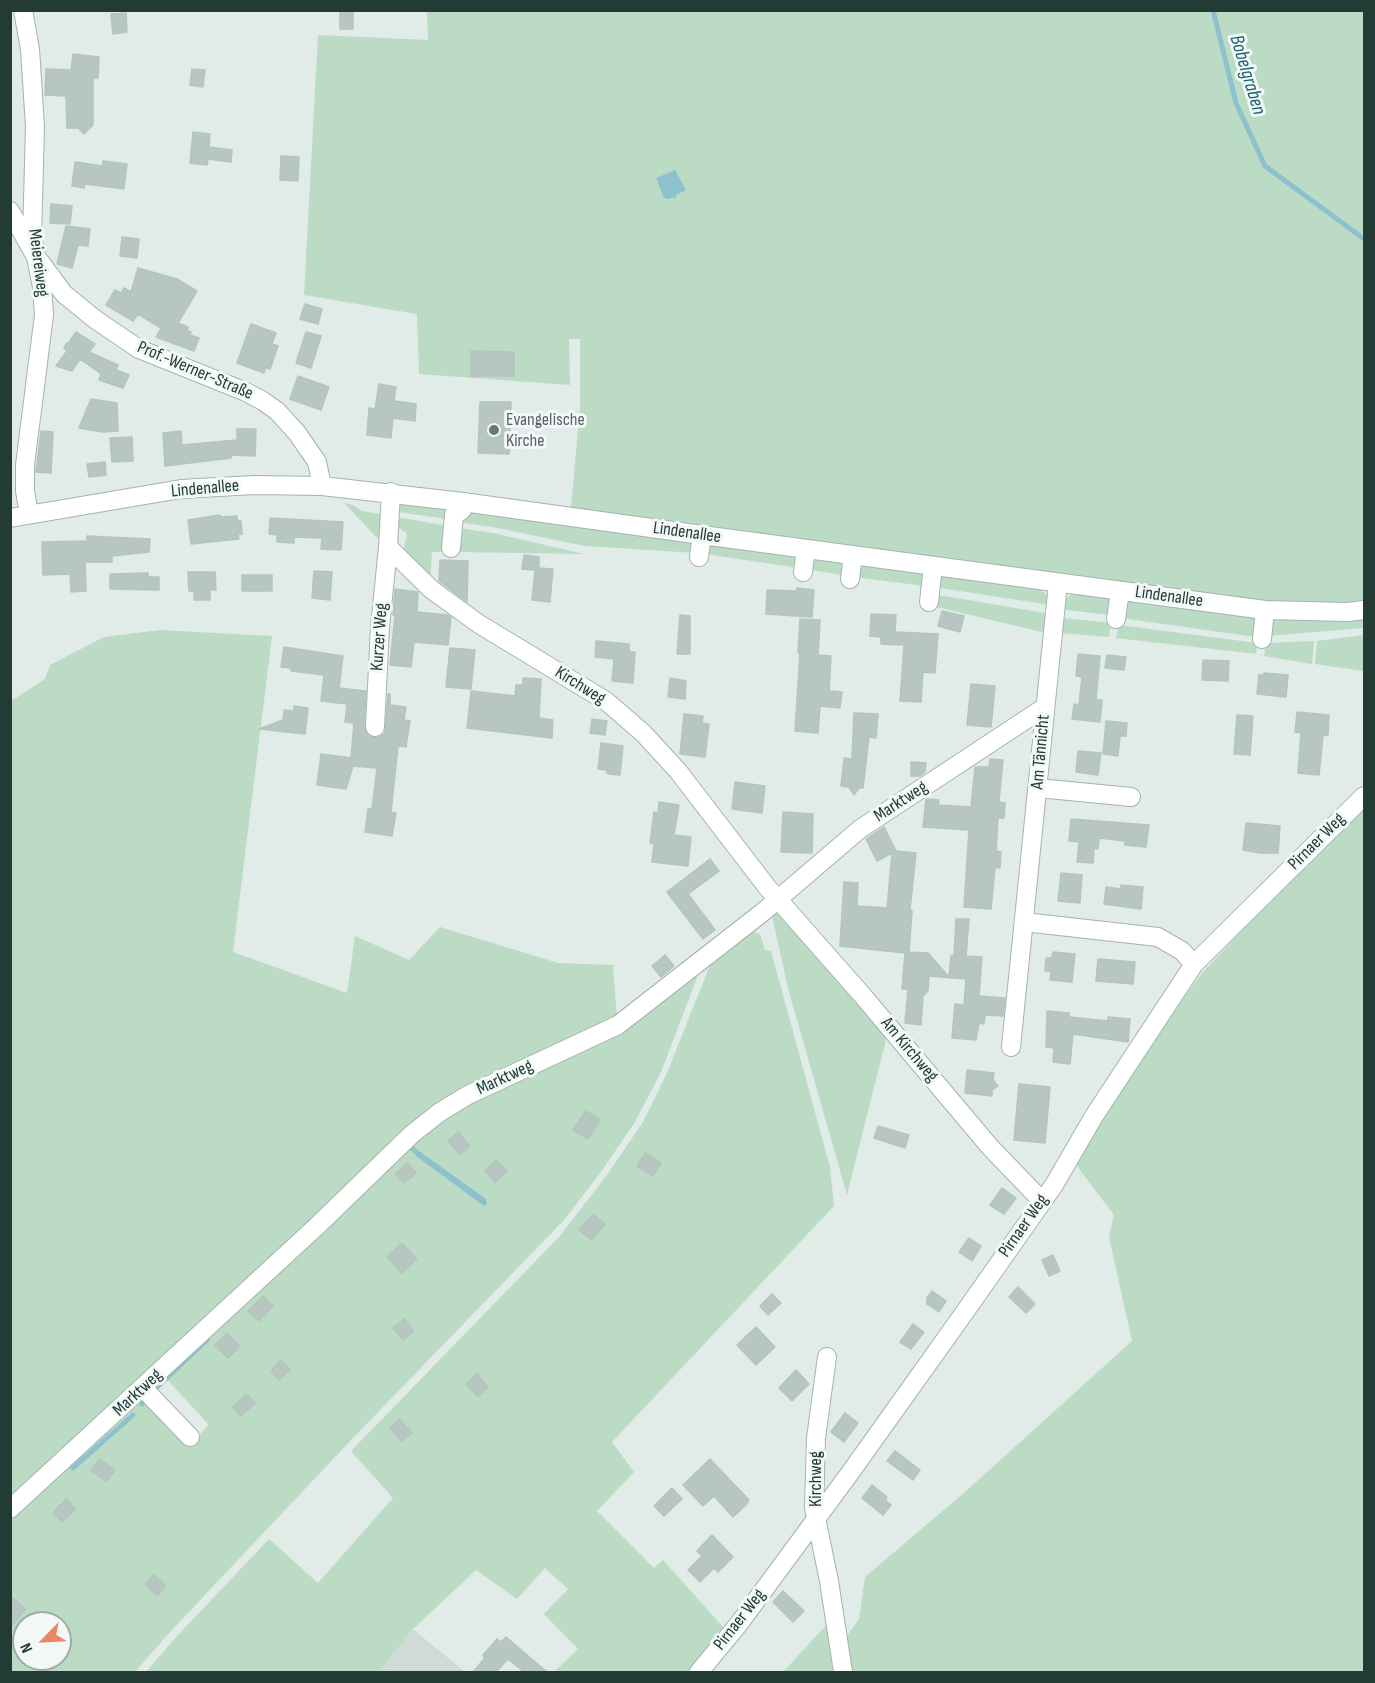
<!DOCTYPE html>
<html>
<head>
<meta charset="utf-8">
<style>
	body { margin:0 }
	#map { position:relative; width:1375px; height:1683px; overflow:hidden; background:#e1ebe7; font-family:"Sofia Sans Condensed",sans-serif }
	canvas { display:block }
	.frame { position:absolute; inset:0; border:12px solid #233b35; pointer-events:none }
	.north { position:absolute; left:12px; top:1611px; width:60px; height:60px; box-sizing:border-box; background:#f2f8f5; border:2px solid #9faca8; border-radius:50%; rotate:246deg; font-size:16px; font-weight:700; line-height:24px; text-align:center; color:#233b35 }
	.north::after { content:''; display:block; margin:auto; width:21px; height:27px; background:#eb8660; clip-path:polygon(50% 0,100% 100%,50% 72%,0 100%) }
</style>
</head>
<body>
<div id="map">
<canvas width="1375" height="1683"></canvas>
<div class="frame"></div>
<div class="north">N</div>
</div>
<script>
const ctx = document.querySelector('canvas').getContext('2d');
ctx.lineJoin = 'round';
function paint(path, color) {
  ctx.fillStyle = color;
  ctx.fill(path, 'evenodd');
}
function toPath(rows) {
  const path = new Path2D();
  for (const r of rows) {
    path.moveTo(r[0], r[1]);
    for (let i = 2; i < r.length; i += 2) path.lineTo(r[i], r[i + 1]);
  }
  return path;
}
function strokePath(path, color, width, dash) {
  ctx.strokeStyle = color;
  ctx.lineWidth = width;
  ctx.lineCap = dash ? 'butt' : 'round';
  ctx.setLineDash(dash || []);
  ctx.stroke(path);
}
function write(font, color, halo, rows, align = 'center') {
  ctx.font = font + ' "Sofia Sans Condensed",sans-serif';
  ctx.lineWidth = 6;
  ctx.setLineDash([]);
  ctx.textBaseline = 'middle';
  ctx.strokeStyle = halo;
  ctx.fillStyle = color;
  for (const [text, x, y, turn = 0] of rows) {
    ctx.save();
    ctx.translate(x, y);
    ctx.rotate((+turn || 0) * Math.PI / 180);
    ctx.textAlign = isNaN(turn) ? turn : align;
    if (halo) ctx.strokeText(text, 0, 0);
    ctx.fillText(text, 0, 0);
    ctx.restore();
  }
}
paint(toPath([
	[413,1629,465,1672,379,1672]
]), '#d0dbd6');
paint(toPath([
	[427,10,1364,11,1364,602,1319,604,1261,602,1223,597,571,508,580,407,580,339,569,339,570,385,419,374,417,314,304,295,318,35,428,40],
	[403,501,455,508,447,519,398,512,399,505],
	[344,503,353,505,362,511,385,515,383,544],
	[467,510,695,541,696,553,585,546,492,527,457,522],
	[396,517,449,526,448,552,432,552,430,584,402,556,407,534,395,525],
	[457,528,493,533,584,554,456,552],
	[709,544,796,556,799,559,799,568,705,554],
	[809,557,841,561,842,575,806,569],
	[859,563,924,572,925,586,854,577],
	[939,575,1039,589,1046,594,1050,605,934,587],
	[933,594,1050,614,1046,633,933,606],
	[1071,594,1114,599,1111,615,1066,610,1063,607,1064,601],
	[1126,601,1259,618,1255,637,1121,618],
	[1064,618,1111,623,1109,637,1060,633,1062,620],
	[1271,618,1304,621,1364,618,1364,628,1267,636],
	[1119,625,1257,643,1256,654,1116,638],
	[160,630,272,636,233,952,347,993,355,936,409,960,440,927,558,963,613,965,617,1019,469,1090,11,1505,11,701,45,679,50,665,104,637],
	[1364,635,1364,671,1315,664,1317,641],
	[1314,641,1312,664,1264,656,1266,643],
	[1364,799,1364,1672,847,1672,842,1643,859,1619,865,1577,965,1492,1132,1341,1109,1237,1114,1215,1073,1161,1125,1076,1203,972],
	[782,909,888,1032,847,1195,789,992,772,916],
	[750,931,760,934,765,950,771,951,830,1167,834,1206,612,1442,634,1472,597,1511,654,1568,663,1560,724,1628,714,1639,711,1653,694,1672,558,1672,556,1670,578,1649,544,1614,568,1589,545,1568,517,1599,476,1570,413,1629,379,1672,146,1672,177,1636,269,1539,318,1583,393,1498,351,1451,559,1237,607,1175,643,1122,667,1073,714,955],
	[703,962,661,1072,635,1122,601,1172,564,1220,353,1438,170,1632,135,1672,11,1672,11,1516,141,1396,190,1444,209,1425,165,1377,441,1116,529,1072],
	[24,1623,60,1623,60,1659,24,1659],
	[831,1620,840,1672,783,1672]
]), '#bbdbc5');
paint(toPath([
	[675,170,686,190,676,195,675,200,674,197,668,199,664,198,656,178],
	[419,1151,486,1199,487,1204,484,1206,416,1156]
]), '#8cc1cd');
strokePath(toPath([
	[1213,10,1236,103,1265,166,1364,239],
	[407,1149,410,1147,418,1153],
	[153,1391,207,1340],
	[142,1404,143,1400],
	[73,1468,133,1415]
]), '#8cc1cd', 5);
const building = toPath([
	[340,10,353,10,353,29,340,29,340,10],
	[126,13,127,32,113,34,111,14,126,13],
	[73,54,99,57,98,78,93,78,93,125,84,134,78,128,67,128,66,96,45,95,46,69,71,70,73,54],
	[192,69,205,70,203,87,190,85,192,69],
	[193,132,210,134,209,147,232,150,231,162,208,159,207,165,190,163,193,132],
	[281,156,299,157,298,181,280,180,281,156],
	[103,161,127,164,124,189,85,184,84,188,72,186,75,162,103,166,103,161],
	[51,204,72,206,70,224,50,223,51,204],
	[66,226,90,229,88,246,78,245,72,268,57,264,66,226],
	[122,237,139,239,137,258,120,256,122,237],
	[138,268,177,279,197,291,178,323,188,327,187,330,191,332,190,335,199,338,194,351,156,337,161,328,138,314,133,321,106,305,115,290,121,293,124,288,131,292,138,268],
	[305,304,322,309,318,324,300,319,305,304],
	[251,324,276,333,272,344,278,346,270,369,266,367,264,373,237,363,251,324],
	[76,332,95,344,89,352,118,365,116,370,129,375,123,388,99,380,101,374,80,359,72,371,56,366,67,351,64,348,67,343,68,344,76,332],
	[306,332,321,336,311,368,296,363,306,332],
	[471,351,514,352,514,376,471,376,471,351],
	[298,376,329,387,321,410,290,399,298,376],
	[379,384,396,387,394,401,416,404,415,421,393,418,391,438,367,435,369,408,375,409,379,384],
	[91,399,117,403,118,431,103,432,79,428,91,399],
	[480,402,511,402,509,454,478,453,480,402],
	[237,429,256,429,255,456,231,455,231,458,165,466,163,433,181,431,182,445,237,440,237,429],
	[41,431,53,432,51,473,36,472,41,431],
	[132,437,133,461,112,462,110,438,132,437],
	[105,462,106,475,89,477,87,464,105,462],
	[220,515,220,517,237,516,237,521,241,521,242,534,238,534,239,539,191,544,188,520,220,515],
	[270,518,343,522,341,550,321,549,322,538,294,537,294,543,277,542,277,535,269,534,270,518],
	[87,536,150,539,149,552,112,556,112,562,85,562,86,591,71,592,70,574,43,575,42,542,87,541,87,536],
	[524,555,539,557,539,568,553,569,550,602,532,600,535,570,522,569,524,555],
	[440,560,468,561,467,602,439,581,440,560],
	[314,571,332,572,330,600,312,598,314,571],
	[188,572,215,572,216,590,210,590,210,600,194,600,194,591,189,591,188,572],
	[148,573,148,577,159,577,159,590,110,589,110,574,148,573],
	[242,575,272,575,272,591,242,591,242,575],
	[797,588,814,590,812,617,766,614,767,590,797,591,797,588],
	[395,589,418,592,417,612,447,615,451,617,448,645,414,642,411,667,390,665,395,615,393,615,395,589],
	[942,611,964,616,960,632,938,626,942,611],
	[871,614,896,615,895,632,938,634,935,673,923,672,921,702,900,701,904,645,881,644,881,637,870,636,871,614],
	[680,615,690,616,690,654,677,654,680,615],
	[800,619,820,620,818,655,831,656,829,691,842,692,840,708,820,706,818,733,795,731,799,669,800,653,798,653,800,619],
	[596,641,629,644,629,652,635,652,633,683,612,681,614,659,595,657,596,641],
	[284,647,343,656,339,688,366,691,364,727,369,737,380,737,385,733,388,694,390,694,390,705,406,707,404,720,410,721,406,747,398,746,391,812,396,813,392,836,365,832,368,809,372,809,377,768,353,766,346,789,317,785,321,754,351,758,354,723,345,722,347,704,321,701,324,675,291,671,291,668,281,667,284,647],
	[450,648,475,650,471,689,446,687,450,648],
	[1078,654,1100,656,1096,700,1102,700,1100,722,1072,719,1074,704,1079,705,1082,677,1076,676,1078,654],
	[1107,655,1126,657,1124,670,1105,668,1107,655],
	[1203,660,1229,661,1228,681,1202,680,1203,660],
	[1264,673,1288,675,1286,697,1257,694,1259,675,1264,675,1264,673],
	[523,678,541,679,539,718,553,720,552,738,467,728,471,691,515,696,516,685,523,685,523,678],
	[670,678,686,681,685,699,668,697,670,678],
	[971,684,995,686,991,727,967,725,971,684],
	[294,706,308,708,305,734,259,729,283,720,284,710,294,711,294,706],
	[1297,712,1329,715,1328,735,1323,735,1319,775,1298,773,1301,733,1295,732,1297,712],
	[854,713,878,714,876,738,869,737,863,788,859,788,854,795,849,787,841,786,844,758,852,759,854,713],
	[684,714,703,716,702,723,709,724,705,757,680,754,684,714],
	[1237,715,1253,716,1250,755,1234,754,1237,715],
	[592,719,607,721,605,735,590,733,592,719],
	[1106,721,1127,723,1126,736,1120,736,1118,756,1103,754,1106,721],
	[601,743,623,746,620,775,608,774,606,770,598,769,601,743],
	[1078,751,1101,753,1098,775,1076,772,1078,751],
	[990,759,1003,760,999,802,1005,803,1004,818,998,818,996,851,1001,852,1000,868,995,867,991,909,964,907,969,830,923,827,926,799,939,800,938,805,971,807,975,767,989,767,990,759],
	[911,762,926,763,925,772,920,776,911,776,911,762],
	[735,782,765,786,762,813,732,809,735,782],
	[659,802,679,805,674,835,691,837,688,866,652,862,654,844,650,843,654,812,658,813,659,802],
	[783,812,813,814,812,853,781,852,783,812],
	[1071,819,1149,825,1146,847,1125,845,1125,841,1099,838,1098,849,1094,848,1093,863,1077,862,1079,842,1069,841,1071,819],
	[1246,823,1280,826,1278,853,1260,853,1243,850,1246,823],
	[884,827,896,851,916,853,910,910,912,911,909,952,928,953,949,977,951,956,954,956,956,919,969,919,966,956,982,957,979,996,1005,998,1003,1016,985,1015,984,1024,979,1023,976,1040,952,1038,955,1004,964,1005,966,979,929,976,928,991,923,996,921,1025,905,1023,908,989,902,989,905,953,840,946,844,882,858,883,857,906,887,908,892,853,877,861,866,839,884,827],
	[710,859,719,871,688,894,715,930,703,939,667,892,710,859],
	[1061,873,1082,875,1080,903,1058,901,1061,873],
	[1121,885,1143,887,1141,909,1104,904,1106,887,1121,889,1121,885],
	[1053,952,1075,954,1072,982,1050,980,1051,971,1045,971,1046,958,1052,958,1053,952],
	[665,955,674,966,661,977,652,966,665,955],
	[1098,959,1135,962,1133,984,1096,981,1098,959],
	[1047,1011,1069,1013,1069,1017,1108,1021,1108,1017,1130,1019,1128,1042,1073,1034,1070,1064,1053,1062,1054,1048,1046,1047,1047,1011],
	[967,1070,994,1073,993,1080,998,1086,992,1090,992,1096,965,1093,967,1070],
	[1019,1084,1050,1087,1045,1143,1014,1140,1019,1084],
	[586,1111,600,1120,588,1139,573,1130,586,1111],
	[878,1126,909,1135,905,1148,874,1138,878,1126],
	[458,1132,470,1146,460,1155,448,1141,458,1132],
	[645,1153,661,1163,653,1176,637,1166,645,1153],
	[496,1160,507,1171,495,1182,485,1171,496,1160],
	[407,1163,416,1173,404,1183,395,1174,407,1163],
	[1002,1188,1016,1198,1004,1214,990,1205,1002,1188],
	[593,1214,605,1224,591,1240,579,1230,593,1214],
	[969,1238,981,1246,972,1261,959,1252,969,1238],
	[402,1243,417,1259,402,1273,387,1257,402,1243],
	[1053,1255,1060,1271,1049,1276,1042,1260,1053,1255],
	[1018,1287,1035,1304,1026,1313,1009,1297,1018,1287],
	[932,1291,946,1301,939,1312,927,1304,927,1298,932,1291],
	[772,1294,781,1303,768,1315,760,1306,772,1294],
	[263,1296,273,1306,259,1321,248,1311,263,1296],
	[404,1319,414,1331,403,1340,393,1328,404,1319],
	[913,1324,924,1332,911,1349,900,1342,913,1324],
	[756,1327,775,1347,756,1365,737,1345,756,1327],
	[227,1334,240,1346,228,1358,215,1345,227,1334],
	[281,1360,290,1370,279,1380,271,1371,281,1360],
	[796,1370,809,1384,792,1401,779,1388,796,1370],
	[477,1374,488,1387,478,1397,466,1384,477,1374],
	[246,1394,255,1403,241,1416,233,1407,246,1394],
	[845,1413,858,1423,844,1442,831,1432,845,1413],
	[399,1419,412,1433,402,1441,390,1428,399,1419],
	[895,1451,920,1470,913,1480,887,1461,895,1451],
	[100,1459,115,1470,106,1481,91,1471,100,1459],
	[710,1459,749,1500,747,1502,748,1503,733,1517,714,1496,703,1506,683,1485,710,1459],
	[872,1485,887,1497,885,1500,891,1505,883,1515,862,1498,872,1485],
	[672,1488,682,1499,664,1516,654,1506,672,1488],
	[66,1499,76,1509,62,1522,53,1513,66,1499],
	[712,1535,733,1557,718,1572,714,1568,700,1582,688,1570,702,1556,697,1551,712,1535],
	[154,1575,166,1586,157,1596,145,1584,154,1575],
	[783,1591,804,1611,793,1622,773,1602,783,1591],
	[10,1596,26,1609,10,1627,10,1596],
	[506,1637,547,1672,524,1672,508,1659,496,1672,473,1672,485,1658,483,1655,497,1639,501,1642,506,1637]
]);
paint(building, '#b7c6c0');
strokePath(building, '#b4c4be', 1.5);
const minor = toPath([
	[23,10,30,49,35,127,32,236,42,287,44,315,25,465,25,491,29,514],
	[10,211,35,255,64,294,96,320,139,349,246,392,263,401,277,411,297,433,317,462,322,486],
	[391,492,388,547,432,590,479,624,606,701,643,733,678,771,767,887,863,996,990,1147,1041,1200],
	[10,518,181,489,255,485,322,486,463,502,702,535,1265,610,1348,612,1364,610],
	[451,548,454,515,462,510,463,502],
	[699,557,702,535],
	[803,572,806,549],
	[850,579,853,555],
	[929,602,933,566],
	[1116,619,1120,591],
	[1262,639,1265,610],
	[375,727,380,627,388,547],
	[1038,788,1131,797],
	[1024,922,1158,937,1182,951,1194,964],
	[1011,1047,1058,583],
	[827,1357,816,1438,814,1508,829,1581,843,1672],
	[143,1388,190,1437],
	[10,1509,317,1226,412,1134,440,1112,468,1095,618,1025,763,912,860,829,1045,707],
	[699,1672,738,1625,850,1473,962,1316,1054,1185,1094,1116,1194,964,1364,796]
]);
strokePath(minor, '#a4b3ae', 20);
strokePath(minor, '#fff', 18);
for (const [x, y, r, color] of [
	[494,430,6,"#6b7280"]
]) {
  const dot = new Path2D();
  dot.arc(x, y, r, 0, 2 * Math.PI);
  ctx.fillStyle = color;
  ctx.fill(dot);
  strokePath(dot, '#f2f8f5', 2);
}
write('18px', '#233b35', '#f2f8f5', [
	["Meiereiweg",38,263,83],
	["Prof.-Werner-Straße",195,371,23],
	["Lindenallee",205,489,-5],
	["Lindenallee",687,533,8],
	["Lindenallee",1169,597,8],
	["Kurzer Weg",380,637,-86],
	["Kirchweg",580,686,32],
	["Am Tännicht",1041,752,-85],
	["Marktweg",901,802,-33],
	["Pirnaer Weg",1317,842,-45],
	["Am Kirchweg",909,1050,50],
	["Marktweg",505,1078,-25],
	["Pirnaer Weg",1024,1226,-55],
	["Marktweg",138,1393,-43],
	["Kirchweg",816,1479,-90],
	["Pirnaer Weg",740,1620,-52]
]);
write('18px', '#5b616d', '#f2f8f5', [
	["Evangelische",506,420],
	["Kirche",506,441]
], 'left');
write('italic 20px', '#206374', '#f2f8f5', [
	["Bobelgraben",1247,75,73]
]);
</script>
</body>
</html>
